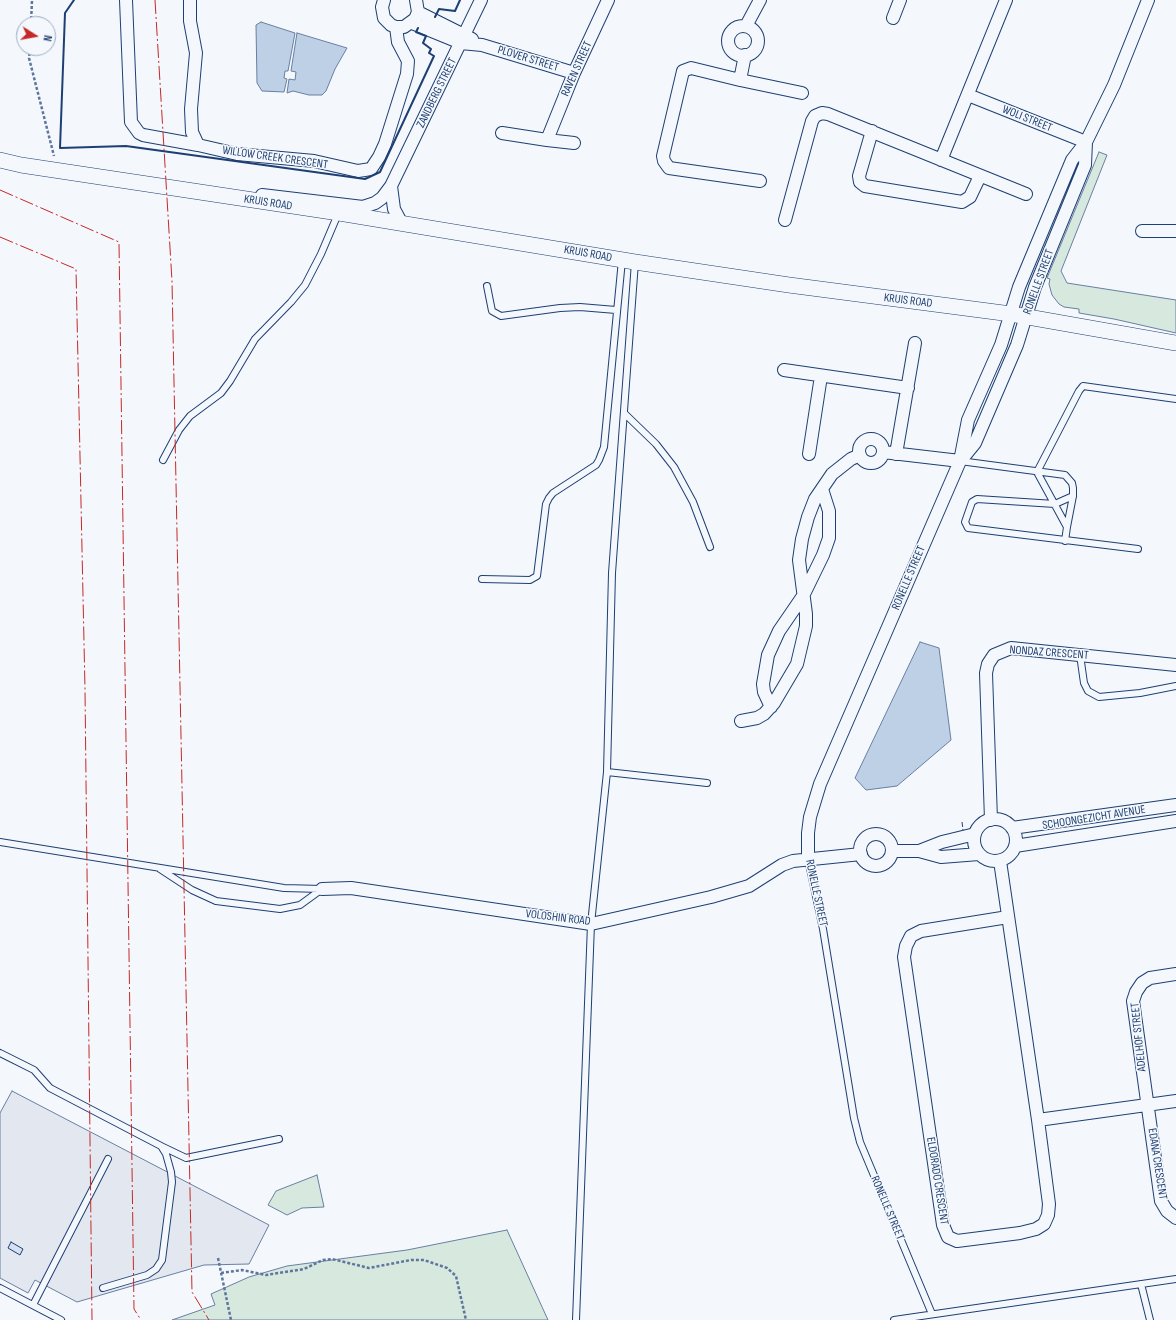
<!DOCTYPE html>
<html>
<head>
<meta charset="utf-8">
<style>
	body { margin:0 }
	#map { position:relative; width:1176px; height:1320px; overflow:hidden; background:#f4f7fb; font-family:"Sofia Sans Condensed",sans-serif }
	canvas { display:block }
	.north { position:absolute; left:16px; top:16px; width:40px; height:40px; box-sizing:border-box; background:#f4f7fb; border:1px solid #9eadc5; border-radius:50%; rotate:101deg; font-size:11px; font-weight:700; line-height:16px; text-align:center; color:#1d3f73 }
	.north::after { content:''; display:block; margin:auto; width:14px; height:18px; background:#c62828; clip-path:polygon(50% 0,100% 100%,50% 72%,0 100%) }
</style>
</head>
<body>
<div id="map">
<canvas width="1176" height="1320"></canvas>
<div class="north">N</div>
</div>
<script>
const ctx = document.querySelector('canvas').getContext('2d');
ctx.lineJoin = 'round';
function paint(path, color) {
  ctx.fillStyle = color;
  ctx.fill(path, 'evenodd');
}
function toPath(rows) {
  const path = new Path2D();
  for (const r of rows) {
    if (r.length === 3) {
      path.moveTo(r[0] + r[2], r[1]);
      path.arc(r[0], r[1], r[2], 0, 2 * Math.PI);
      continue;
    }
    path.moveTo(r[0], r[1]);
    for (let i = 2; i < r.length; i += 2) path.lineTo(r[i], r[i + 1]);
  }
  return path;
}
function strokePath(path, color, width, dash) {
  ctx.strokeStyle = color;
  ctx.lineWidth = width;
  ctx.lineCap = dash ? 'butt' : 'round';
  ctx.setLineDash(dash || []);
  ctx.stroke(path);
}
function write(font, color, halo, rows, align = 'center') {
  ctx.font = font + ' "Sofia Sans Condensed",sans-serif';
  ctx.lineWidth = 3;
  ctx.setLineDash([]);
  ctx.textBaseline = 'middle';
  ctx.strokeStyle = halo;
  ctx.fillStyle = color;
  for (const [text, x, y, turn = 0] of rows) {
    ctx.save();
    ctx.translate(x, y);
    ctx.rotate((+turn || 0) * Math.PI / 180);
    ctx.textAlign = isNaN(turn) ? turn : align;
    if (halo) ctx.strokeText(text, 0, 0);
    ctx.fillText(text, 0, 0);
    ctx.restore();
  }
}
const green = toPath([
	[1099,152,1107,155,1061,271,1067,283,1176,300,1176,333,1114,319,1079,313,1079,309,1064,307,1059,304,1052,295,1049,284,1050,279,1047,278,1099,152],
	[317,1175,324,1207,302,1208,287,1215,268,1205,276,1191,317,1175],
	[507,1230,548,1320,172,1320,215,1305,211,1294,249,1277,287,1266,407,1250,507,1230]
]);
paint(green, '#d7e8df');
strokePath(green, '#687fa3', 1);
const parking = toPath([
	[12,1091,269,1225,249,1264,204,1265,77,1302,35,1280,28,1293,0,1278,0,1113,12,1091]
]);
paint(parking, '#e3e8f0');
strokePath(parking, '#687fa3', 1);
const water = toPath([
	[261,22,295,33,288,71,285,71,284,78,287,79,284,92,262,91,257,83,256,25,261,22],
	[297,33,347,48,335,69,326,91,322,95,309,95,293,91,287,93,289,79,295,80,296,72,291,71,297,33],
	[920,642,939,648,951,740,897,786,866,790,855,778,920,642]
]);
paint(water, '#bed0e5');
strokePath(water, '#687fa3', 1);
const building = toPath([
	[11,1242,23,1249,20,1255,8,1248,11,1242]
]);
paint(building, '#d5e0f0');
strokePath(building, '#1d3f73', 1);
const service = toPath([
	[635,262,612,573,607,772,707,783],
	[487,286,492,311,501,316,560,308,580,307,616,310],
	[625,414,656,444,674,467,693,502,710,547],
	[163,460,179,430,190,416,221,393,230,381,255,339,291,302,305,285,321,254,338,214],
	[960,461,1065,475,1072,483,1073,488,1073,496,1067,527],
	[1037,472,1079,391,1083,386,1176,399],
	[1037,472,1067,527,1065,541],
	[1073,496,1055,504,977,499,972,502,965,522,968,528,1138,549],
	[482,579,530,580,537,576,546,504,549,498,553,493,596,465,599,460,604,447,622,260],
	[1080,655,1084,683,1088,691,1099,697,1140,693,1176,686],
	[0,842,284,888,322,889],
	[808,859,823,929,854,1118,860,1142,932,1314],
	[160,869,192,890,216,901,280,909,300,905,322,889],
	[0,1053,34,1070,50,1088,161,1146,166,1154,171,1172,172,1182,162,1260,156,1269,147,1275,103,1288],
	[161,1146,186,1158,279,1139],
	[1141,1284,1150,1320],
	[0,1288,61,1320],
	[33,1305,108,1159],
	[576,1320,591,924,607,772],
	[894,1320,1176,1279]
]);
const minor = toPath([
	[126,0,131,122,139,133,143,135,198,145],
	[190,0,190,21,196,53,191,109,192,132,198,145,237,154,314,161,358,171,371,169,379,157,385,144,407,74,408,61,398,42,396,27],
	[384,0,382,7,384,18,391,25,396,27,404,27,415,19,418,12,416,0],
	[418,12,472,39],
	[893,18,900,0],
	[412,23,461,43,482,45,574,73],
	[746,26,760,0],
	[743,41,15],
	[745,55,740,80,802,93],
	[740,80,691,68,683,71,663,156,664,161,669,168,760,181],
	[968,95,1086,142],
	[872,131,859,176,860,182,865,186,962,202,970,197,980,176],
	[502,133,547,140,574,73,608,0],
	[547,140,574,143],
	[941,160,1006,0],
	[391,186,394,209,402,224],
	[262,195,363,207,375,203,382,198,391,186,481,0],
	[785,220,812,121,815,116,822,113,828,114,1026,194],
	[1142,231,1176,231],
	[784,370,908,388],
	[871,451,12],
	[883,452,960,461],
	[809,454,821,376],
	[896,454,915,343],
	[962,459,975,443,1017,345,1035,287,1085,165,1086,142],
	[771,707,764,692,763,684,768,655,779,631,803,596,823,555,829,538,829,511,822,489],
	[741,721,757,718,764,714,774,703,797,664,806,626,806,614,799,560,802,539,808,517,815,499,832,474,851,459,860,455],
	[995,840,21],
	[991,820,986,673,988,664,994,655,1011,648,1176,665],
	[1012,828,1176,805],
	[876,850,16],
	[1015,846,1176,821],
	[892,851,919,851,941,857,979,854],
	[919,851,942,842,975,834],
	[808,859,808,833,810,817,820,784,960,461,968,420,1001,345,1019,287,1072,160,1086,142,1114,85,1148,0],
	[1000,861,1038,1120,1049,1204,1048,1215,1044,1224,1036,1229,1020,1233,957,1241,948,1237,943,1225,904,957,906,946,911,936,921,931,1008,917],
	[322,889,351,888,591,924,711,897,749,886,782,865,793,861,861,854],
	[1176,974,1150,978,1142,983,1136,992,1133,1001,1161,1201,1167,1211,1176,1218],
	[1038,1120,1176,1101]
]);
const tertiary = toPath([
	[0,160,21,165,339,213,635,262,789,285,1011,314,1176,343]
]);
strokePath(service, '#1d3f73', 8);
strokePath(minor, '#1d3f73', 14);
strokePath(tertiary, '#1d3f73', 16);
strokePath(toPath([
	[31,24,32,0],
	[30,48,29,58,54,156],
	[218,1258,231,1320],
	[221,1273,242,1270,266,1275,304,1269,323,1260,332,1259,369,1268,411,1260,424,1260,447,1268,456,1276,466,1320]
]), '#5e769c', 2.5, [3, 2]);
strokePath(service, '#f4f7fb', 6);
strokePath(minor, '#f4f7fb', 12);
strokePath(tertiary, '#f4f7fb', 15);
strokePath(toPath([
	[962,822,963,830]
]), '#1d3f73', 1, [5, 2]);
strokePath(toPath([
	[74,0,65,13,60,148,126,146,365,179,380,172,434,56,429,53,431,49,423,43,426,36,416,32,418,28],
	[435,17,439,9,455,11,460,0]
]), '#1d3f73', 2);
strokePath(toPath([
	[155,0,172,281,192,1292,209,1320],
	[0,190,119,242,134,1309,141,1320],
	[0,237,76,269,85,689,92,1320]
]), '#c62828', 1, [14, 3, 2, 3]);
write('12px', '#1d3f73', '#f4f7fb', [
	["PLOVER STREET",528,59,17],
	["RAVEN STREET",577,69,-66],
	["ZANDBERG STREET",437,93,-64],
	["WOLI STREET",1027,119,22],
	["WILLOW CREEK CRESCENT",275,158,8],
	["KRUIS ROAD",268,203,9],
	["KRUIS ROAD",588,254,10],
	["RONELLE STREET",1039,282,-70],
	["KRUIS ROAD",908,301,7],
	["RONELLE STREET",909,578,-67],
	["NONDAZ CRESCENT",1049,653,4],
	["SCHOONGEZICHT AVENUE",1094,818,-9],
	["RONELLE STREET",816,893,78],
	["VOLOSHIN ROAD",558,918,7],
	["ADELHOF STREET",1139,1037,-96],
	["EDANA CRESCENT",1157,1164,81],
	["ELDORADO CRESCENT",937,1181,81],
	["RONELLE STREET",887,1208,67]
]);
</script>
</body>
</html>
